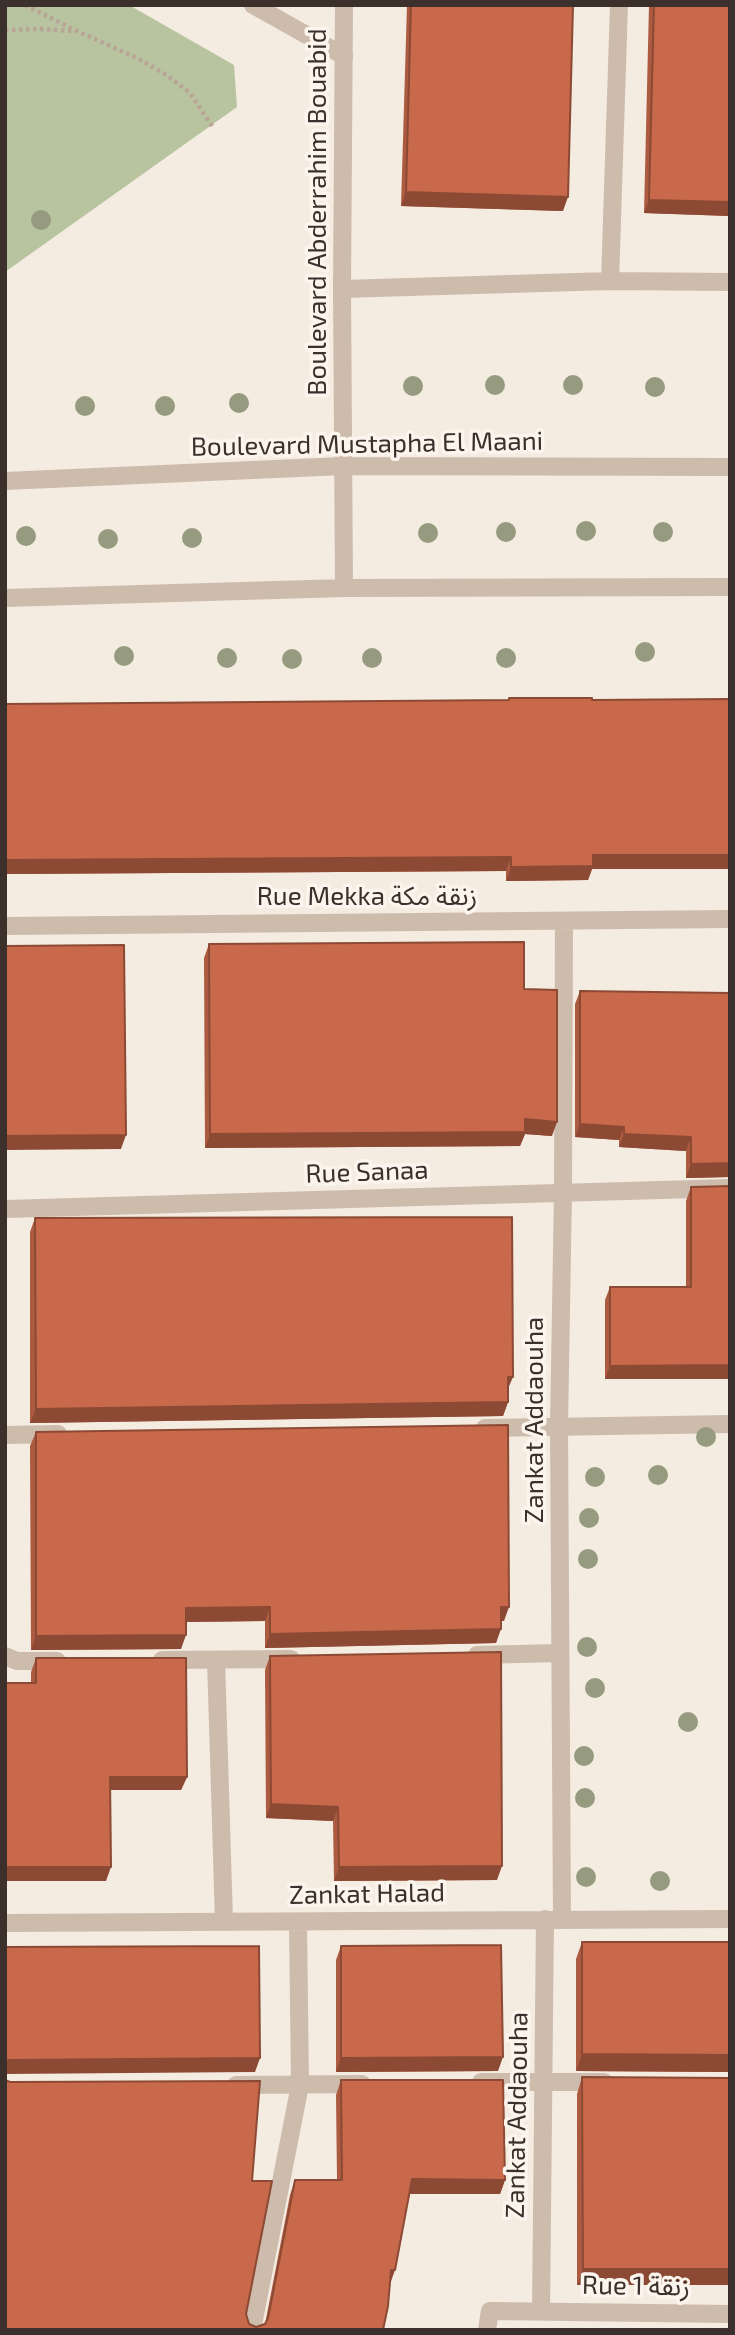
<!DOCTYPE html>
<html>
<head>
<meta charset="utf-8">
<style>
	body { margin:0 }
	#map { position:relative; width:735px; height:2335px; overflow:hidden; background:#f4ebe1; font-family:"Exo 2",sans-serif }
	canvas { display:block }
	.frame { position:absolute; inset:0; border:7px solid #3b302b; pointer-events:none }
</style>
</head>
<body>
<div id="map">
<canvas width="735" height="2335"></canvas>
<div class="frame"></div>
</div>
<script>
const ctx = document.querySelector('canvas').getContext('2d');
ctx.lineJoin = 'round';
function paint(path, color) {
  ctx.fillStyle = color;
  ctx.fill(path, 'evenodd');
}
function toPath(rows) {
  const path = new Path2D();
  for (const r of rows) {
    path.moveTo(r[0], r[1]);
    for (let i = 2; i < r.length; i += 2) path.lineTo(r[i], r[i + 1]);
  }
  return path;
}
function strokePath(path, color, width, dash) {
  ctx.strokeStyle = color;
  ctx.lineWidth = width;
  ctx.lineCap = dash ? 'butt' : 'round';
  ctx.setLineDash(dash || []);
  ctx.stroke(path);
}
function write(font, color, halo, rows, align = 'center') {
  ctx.font = font + ' "Exo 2","Noto Sans Arabic",sans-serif';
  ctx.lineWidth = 7;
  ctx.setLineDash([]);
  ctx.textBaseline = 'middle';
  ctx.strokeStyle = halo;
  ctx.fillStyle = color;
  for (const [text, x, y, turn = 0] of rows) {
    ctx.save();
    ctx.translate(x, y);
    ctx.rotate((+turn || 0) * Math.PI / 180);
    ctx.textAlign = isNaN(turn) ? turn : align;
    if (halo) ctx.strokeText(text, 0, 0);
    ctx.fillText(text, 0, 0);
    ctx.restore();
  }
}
paint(toPath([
	[5,5,129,5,234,65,237,107,5,272]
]), '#b8c4a0');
strokePath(toPath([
	[25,5,77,31,139,59,168,76,190,93,212,126],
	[5,30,40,29,74,31]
]), '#b9a596', 4.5, [3.5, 3.5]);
strokePath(toPath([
	[216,1660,224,1921]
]), '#cdbbac', 18);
strokePath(toPath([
	[253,5,344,56],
	[610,281,619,5],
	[342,289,610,281,730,282],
	[5,926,730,919],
	[5,1209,730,1188],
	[485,1428,730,1424],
	[5,1435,58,1434],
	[477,1655,559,1653],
	[5,1656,17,1661,57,1661],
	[162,1660,291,1659],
	[562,1919,559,1426,563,1192,564,921],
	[5,1923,730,1919],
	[481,2082,604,2082],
	[236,2085,362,2084],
	[541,2311,545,1919],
	[252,2330,300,2085,298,1922],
	[487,2330,490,2311,730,2314]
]), '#cdbbac', 18);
strokePath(toPath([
	[5,481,343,466,730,467],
	[344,588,342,289,344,5],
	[5,598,344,588,730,587]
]), '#cdbbac', 18);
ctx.fillStyle = '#969b7f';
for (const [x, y] of [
	[41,220],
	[495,385],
	[573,385],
	[413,386],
	[655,387],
	[239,403],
	[85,406],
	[165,406],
	[586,531],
	[506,532],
	[663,532],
	[428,533],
	[26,536],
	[192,538],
	[108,539],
	[645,652],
	[124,656],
	[227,658],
	[372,658],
	[506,658],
	[292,659],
	[706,1437],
	[658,1475],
	[595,1477],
	[589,1518],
	[588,1559],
	[587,1647],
	[595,1688],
	[688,1722],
	[584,1756],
	[585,1798],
	[586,1877],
	[660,1881]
]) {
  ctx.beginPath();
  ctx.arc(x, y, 10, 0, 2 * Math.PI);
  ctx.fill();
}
paint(toPath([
	[407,5,573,5,563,211,401,206],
	[649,5,730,5,730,216,644,213],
	[509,698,592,869,588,880,506,881,506,871,5,874,5,704,508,700],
	[209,944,524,989,552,1136,525,1134,520,1146,205,1148,204,958],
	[580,991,730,993,730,1177,686,1178,686,1151,619,1147,619,1140,575,1137,575,1004],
	[730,1186,730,1379,605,1379,605,1300,610,1287,686,1287,686,1201,691,1187],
	[35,1218,508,1388,508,1402,503,1416,30,1423,30,1232],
	[36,1432,504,1621,501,1621,496,1643,265,1648,265,1621,186,1622,181,1649,31,1650,30,1446],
	[270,1656,497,1880,334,1881,333,1821,266,1818,265,1670],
	[36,1658,187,1777,181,1790,110,1790,106,1881,5,1881,5,1683,31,1683,31,1672],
	[582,1942,730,1942,730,2072,576,2071,576,1959],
	[341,1946,498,2071,336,2072,336,1960],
	[582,2077,730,2078,730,2285,577,2285,577,2094],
	[341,2080,505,2180,500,2194,410,2194,390,2284,383,2330,5,2330,10,2082,252,2181,246,2314,249,2324,256,2327,265,2324,290,2195,295,2180,337,2180,336,2095]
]), '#ac5a40');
paint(toPath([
	[406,192,568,197,563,211,401,206],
	[649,200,730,202,730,216,644,213],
	[593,855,730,855,730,869,592,869,588,880,506,881,511,867],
	[511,857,506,871,5,874,5,860],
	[525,1119,557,1122,552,1136,525,1134,520,1146,205,1148,210,1134],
	[580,1124,624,1127,619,1140,575,1137],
	[624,1134,691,1137,686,1151,619,1147],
	[126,1135,121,1149,5,1150,5,1136],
	[730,1163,730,1177,686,1178,691,1164],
	[730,1365,730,1379,605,1379,610,1366],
	[508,1377,513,1377,507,1391],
	[508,1402,503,1416,30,1423,36,1409],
	[270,1607,265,1621,181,1622,186,1608],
	[501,1607,509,1607,504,1621,495,1621],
	[501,1629,496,1643,265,1648,270,1634],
	[186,1635,181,1649,31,1650,36,1636],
	[110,1777,187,1777,181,1790,105,1790],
	[271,1804,338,1807,333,1821,266,1818],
	[502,1866,497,1880,334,1881,339,1867],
	[5,1867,111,1867,106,1881,5,1881],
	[582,2054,730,2055,730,2072,576,2071],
	[503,2057,498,2071,336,2072,341,2058],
	[260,2058,255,2072,5,2074,5,2061,10,2060],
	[412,2179,505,2180,500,2194,407,2194],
	[583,2269,730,2269,730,2285,577,2285],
	[391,2270,395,2270,390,2284]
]), '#8c4a34');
const building = toPath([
	[411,5,573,5,568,197,406,192,411,5],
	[654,5,730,5,730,202,649,200,654,5],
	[509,698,592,698,592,700,730,699,730,855,593,855,593,866,511,867,511,857,5,860,5,704,509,700,509,698],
	[524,942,524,989,557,990,557,1122,525,1119,525,1132,210,1134,209,944,524,942],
	[124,945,126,1135,5,1136,5,946,124,945],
	[580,991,730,993,730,1163,691,1164,691,1137,624,1134,624,1127,580,1124,580,991],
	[730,1186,730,1365,610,1366,610,1287,691,1287,691,1187,730,1186],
	[512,1217,513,1377,508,1377,508,1402,36,1409,35,1218,512,1217],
	[508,1425,509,1607,501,1607,501,1629,270,1634,270,1607,186,1608,186,1635,36,1636,36,1432,508,1425],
	[501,1652,502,1866,339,1867,338,1807,271,1804,270,1656,501,1652],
	[36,1658,186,1658,187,1777,110,1777,111,1867,5,1867,5,1683,36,1683,36,1658],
	[582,1942,730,1942,730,2055,582,2054,582,1942],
	[501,1945,503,2057,341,2058,341,1946,501,1945],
	[259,1946,260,2058,10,2060,5,2061,5,1947,259,1946],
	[582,2077,730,2078,730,2269,583,2269,582,2077],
	[5,2080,10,2082,260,2081,252,2181,272,2181,246,2314,249,2324,256,2327,265,2324,268,2318,295,2180,342,2180,341,2080,503,2080,505,2180,412,2179,395,2270,391,2270,388,2306,383,2330,5,2330,5,2080]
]);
paint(building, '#c8694b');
strokePath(building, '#8c4a34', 2);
write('26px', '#3b302b', '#fbf5ee', [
	["Boulevard Abderrahim Bouabid",317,212,-90],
	["Boulevard Mustapha El Maani",367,444,-1],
	["Rue Mekka زنقة مكة",367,896],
	["Rue Sanaa",367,1172,-2],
	["Zankat Addaouha",534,1420,-90],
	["Zankat Halad",367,1894,-1],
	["Zankat Addaouha",517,2115,-89],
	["Rue 1 زنقة",636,2286,1]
]);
</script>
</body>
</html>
